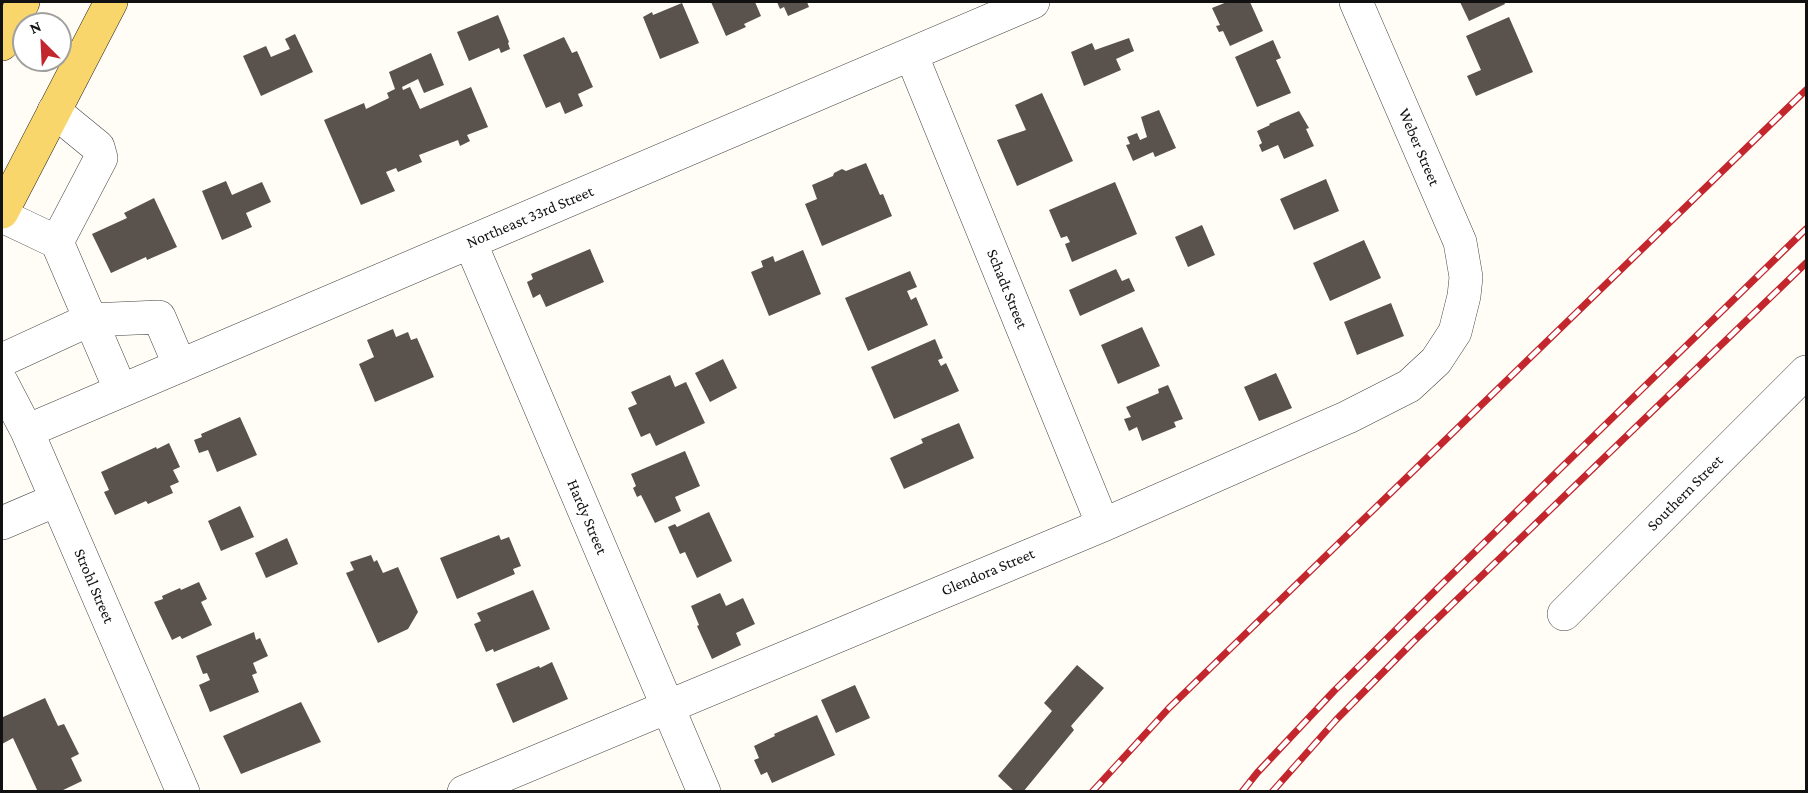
<!DOCTYPE html>
<html>
<head>
<meta charset="utf-8">
<style>
	body { margin:0 }
	#map { position:relative; width:1808px; height:793px; overflow:hidden; background:#fffdf5; font-family:"Crimson Pro",serif }
	canvas { display:block }
	.frame { position:absolute; inset:0; border:3px solid #111; pointer-events:none }
	.north { position:absolute; left:12px; top:12px; width:60px; height:60px; box-sizing:border-box; background:#fff; border:2px solid #a0a0a0; border-radius:50%; rotate:336deg; font-size:16px; font-weight:700; line-height:24px; text-align:center; color:#111 }
	.north::after { content:''; display:block; margin:auto; width:21px; height:27px; background:#c4262e; clip-path:polygon(50% 0,100% 100%,50% 72%,0 100%) }
</style>
</head>
<body>
<div id="map">
<canvas width="1808" height="793"></canvas>
<div class="frame"></div>
<div class="north">N</div>
</div>
<script>
const ctx = document.querySelector('canvas').getContext('2d');
ctx.lineJoin = 'round';
function paint(path, color) {
  ctx.fillStyle = color;
  ctx.fill(path, 'evenodd');
}
function toPath(rows) {
  const path = new Path2D();
  for (const r of rows) {
    path.moveTo(r[0], r[1]);
    for (let i = 2; i < r.length; i += 2) path.lineTo(r[i], r[i + 1]);
  }
  return path;
}
function strokePath(path, color, width, dash) {
  ctx.strokeStyle = color;
  ctx.lineWidth = width;
  ctx.lineCap = dash ? 'butt' : 'round';
  ctx.setLineDash(dash || []);
  ctx.stroke(path);
}
function write(font, color, halo, rows, align = 'center') {
  ctx.font = font + ' "Crimson Pro",serif';
  ctx.lineWidth = 6;
  ctx.setLineDash([]);
  ctx.textBaseline = 'middle';
  ctx.strokeStyle = halo;
  ctx.fillStyle = color;
  for (const [text, x, y, turn = 0] of rows) {
    ctx.save();
    ctx.translate(x, y);
    ctx.rotate((+turn || 0) * Math.PI / 180);
    ctx.textAlign = isNaN(turn) ? turn : align;
    if (halo) ctx.strokeText(text, 0, 0);
    ctx.fillText(text, 0, 0);
    ctx.restore();
  }
}
paint(toPath([
	[711,2,755,2,761,16,744,24,746,27,726,36],
	[777,2,807,2,809,7,788,16,784,7,780,9],
	[1227,2,1250,2,1263,31,1230,46,1223,31,1219,32,1216,26,1220,25,1212,8],
	[1460,2,1504,2,1505,4,1469,21],
	[682,3,699,43,660,59,643,17,652,12,653,15],
	[498,15,509,42,508,43,510,49,501,53,499,48,469,61,457,32],
	[1509,17,1533,72,1476,96,1467,76,1481,70,1466,36],
	[295,34,313,72,261,96,243,56,266,46,271,57,290,49,285,39],
	[564,37,572,53,577,51,593,87,578,94,583,106,565,114,560,102,546,108,523,55],
	[1129,38,1134,51,1116,59,1121,70,1084,86,1071,52,1092,43,1095,50],
	[1273,40,1281,58,1276,60,1291,93,1257,107,1235,57],
	[431,53,444,85,424,93,418,79,402,87,403,90,410,87,420,109,471,87,488,127,467,135,470,141,460,146,458,140,419,155,422,162,398,172,396,168,386,172,395,191,361,205,324,120,364,103,366,109,389,98,387,93,395,89,389,72],
	[1042,93,1073,161,1017,186,997,140,1026,130,1015,105],
	[1159,110,1176,148,1155,157,1153,152,1133,161,1126,145,1130,144,1127,137,1137,133,1140,140,1147,137,1141,117],
	[1299,111,1309,128,1306,129,1314,146,1284,159,1278,145,1262,152,1259,145,1262,143,1257,131,1270,125,1269,124],
	[866,163,880,195,883,194,892,216,822,246,805,204,817,199,812,185,833,176,834,173,842,169,846,171],
	[1326,179,1339,211,1294,230,1280,199],
	[226,181,232,195,262,182,271,202,246,213,252,227,222,240,202,191],
	[1115,182,1137,234,1072,262,1065,244,1070,242,1067,236,1061,238,1049,210],
	[154,198,177,247,147,260,146,257,111,273,92,234,127,218,124,213],
	[1202,225,1215,255,1188,267,1175,237],
	[1364,240,1381,278,1330,301,1313,263],
	[590,249,604,282,546,307,540,294,533,298,527,282,533,279,531,274],
	[803,250,821,294,769,316,751,272,763,267,761,261,773,256,775,262],
	[1116,269,1122,281,1129,278,1135,291,1080,316,1069,290],
	[910,271,917,287,907,291,911,300,916,297,928,325,868,351,845,298],
	[1391,303,1404,336,1357,355,1344,322],
	[1142,327,1160,366,1118,384,1101,345],
	[393,329,396,337,408,332,411,340,417,338,434,377,375,402,359,364,374,357,367,340],
	[935,339,943,358,938,360,941,366,946,363,959,391,894,419,871,367],
	[723,359,737,388,710,402,695,373],
	[1276,373,1292,408,1259,421,1244,387],
	[670,375,675,387,686,382,705,423,656,446,650,433,641,437,628,408,637,404,631,392],
	[1168,385,1183,419,1174,422,1176,427,1142,441,1137,427,1129,431,1124,419,1131,417,1126,407,1159,393,1158,389],
	[240,417,257,455,217,472,208,450,199,453,194,440,202,437,201,434],
	[959,423,974,458,904,489,890,458,923,443,921,439],
	[169,443,180,467,173,470,179,482,170,486,173,493,148,504,146,501,115,515,104,492,109,490,101,472,156,447,157,449],
	[685,451,700,486,675,497,681,511,655,523,641,495,637,497,633,488,636,486,631,474],
	[240,506,254,537,221,551,208,521],
	[709,512,732,561,697,578,685,552,680,554,668,527,675,524,677,527],
	[499,535,501,540,509,537,521,566,513,569,515,574,457,599,440,558],
	[287,538,298,564,266,578,255,553],
	[371,555,374,562,377,560,383,573,398,567,418,612,408,629,378,643,346,573,354,570,350,562],
	[199,582,207,599,201,602,212,625,182,639,180,636,172,640,154,602,163,599,162,596,180,588,181,590],
	[533,590,550,629,494,652,493,649,486,652,474,624,481,621,477,613],
	[720,593,726,606,743,598,755,624,736,633,741,645,712,659,697,626,699,625,691,606],
	[254,632,256,640,260,638,268,656,253,663,257,673,252,675,259,692,210,712,199,685,210,680,207,673,203,674,196,656],
	[552,662,568,699,513,723,496,684,539,666,540,668],
	[1077,665,1104,688,1071,726,1074,730,1023,792,1015,792,998,776,1052,711,1044,703],
	[855,685,870,718,836,733,821,700],
	[45,698,58,726,64,724,79,754,71,758,82,781,59,792,38,792,13,738,2,744,3,717],
	[301,702,321,742,241,774,223,736],
	[817,715,835,755,772,783,767,772,761,775,754,760,759,758,754,746,775,736,774,734]
]), '#5a524d');
const minor = toPath([
	[911,54,1103,525],
	[2,216,57,242,101,158,98,147,54,111],
	[57,242,121,391],
	[470,242,704,792],
	[2,360,89,320,159,317,180,366],
	[2,383,27,431,183,792],
	[27,431,1033,2],
	[2,523,56,500],
	[1564,614,1806,372],
	[464,792,1103,525,1348,417,1409,386,1436,361,1455,332,1464,296,1466,277,1460,242,1356,2]
]);
const major = toPath([
	[2,44,23,2],
	[2,212,111,2]
]);
strokePath(minor, '#444', 34);
strokePath(major, '#222', 34);
strokePath(minor, '#fff', 33);
strokePath(major, '#f9d66b', 33);
const rail = toPath([
	[1092,792,1169,708,1806,90],
	[1242,792,1257,773,1334,691,1443,583,1806,229],
	[1272,792,1336,720,1413,642,1806,263]
]);
strokePath(rail, '#c4262e', 7);
strokePath(rail, '#fff', 4.5, [14]);
write('16px', '#111', '#fff', [
	["Weber Street",1419,147,67],
	["Northeast 33rd Street",530,217,-23],
	["Schadt Street",1007,289,68],
	["Southern Street",1685,493,-45],
	["Hardy Street",587,517,67],
	["Glendora Street",988,572,-23],
	["Strohl Street",94,586,67]
]);
</script>
</body>
</html>
